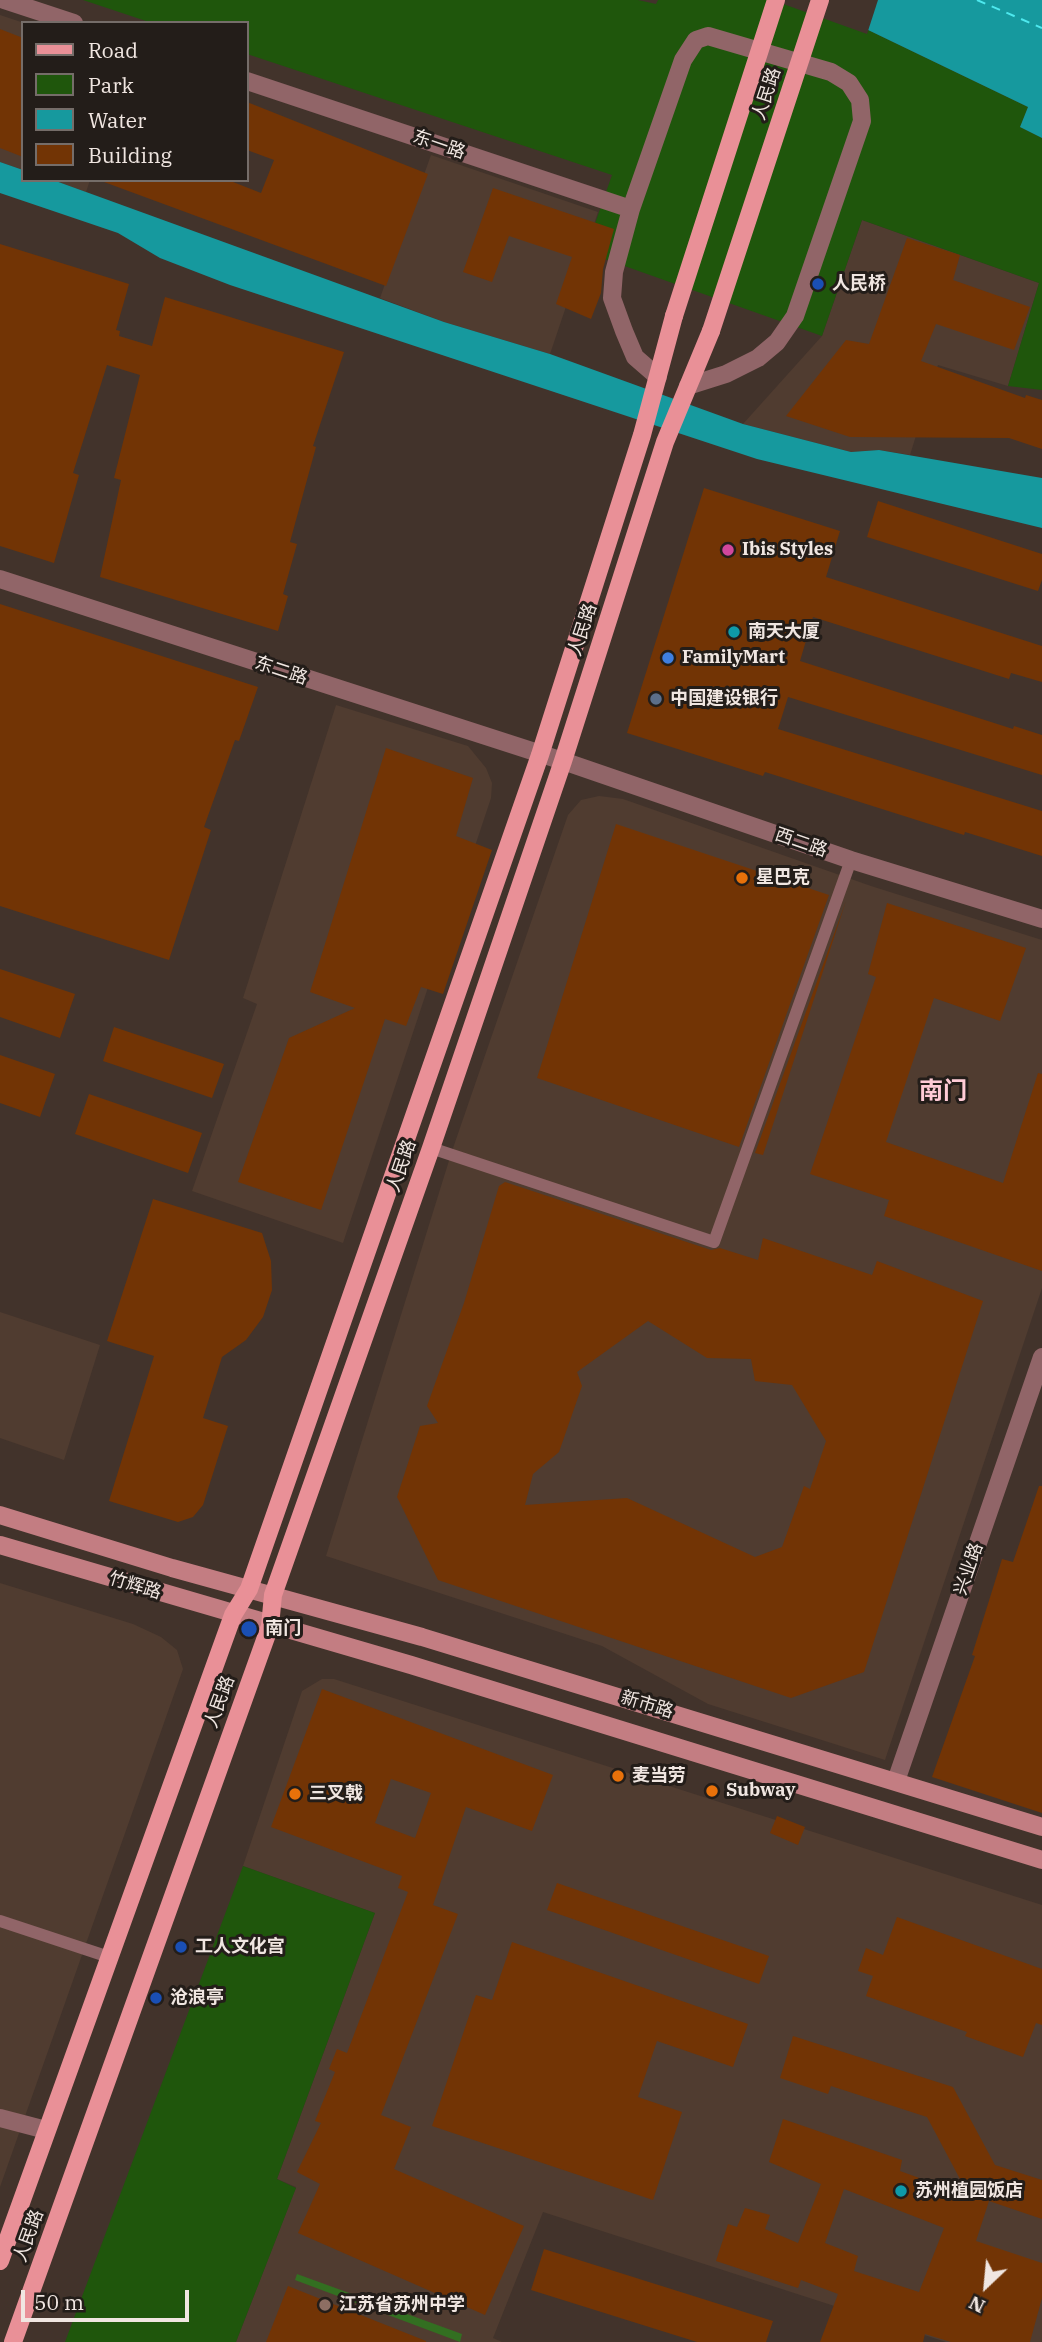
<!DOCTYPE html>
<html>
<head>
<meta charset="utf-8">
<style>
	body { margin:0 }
	#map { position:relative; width:1042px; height:2342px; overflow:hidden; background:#42332b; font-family:"IBM Plex Serif",serif }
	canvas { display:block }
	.legend { position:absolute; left:21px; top:21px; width:228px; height:161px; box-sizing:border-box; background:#231d19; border:2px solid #756d69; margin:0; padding:9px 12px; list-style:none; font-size:21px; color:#f0e6e1 }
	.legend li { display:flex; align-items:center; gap:14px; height:35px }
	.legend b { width:35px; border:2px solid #756d69 }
	.north { position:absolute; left:951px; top:2251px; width:70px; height:70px; -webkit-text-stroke:5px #231d19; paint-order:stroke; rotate:206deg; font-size:19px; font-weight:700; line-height:28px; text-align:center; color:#f0e6e1 }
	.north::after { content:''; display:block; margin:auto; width:24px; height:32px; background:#f0e6e1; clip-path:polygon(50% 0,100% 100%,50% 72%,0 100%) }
	.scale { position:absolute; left:21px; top:2290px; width:168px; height:32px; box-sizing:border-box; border:4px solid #f0e6e1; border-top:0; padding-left:9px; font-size:21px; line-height:24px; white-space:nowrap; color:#f0e6e1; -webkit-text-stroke:5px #231d19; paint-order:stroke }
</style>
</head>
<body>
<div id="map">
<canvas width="1042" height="2342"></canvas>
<ul class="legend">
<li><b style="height:9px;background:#e99097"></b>Road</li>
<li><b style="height:19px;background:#1f560c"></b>Park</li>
<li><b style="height:19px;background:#16999e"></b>Water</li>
<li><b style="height:19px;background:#723405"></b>Building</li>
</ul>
<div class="north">N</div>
<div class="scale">50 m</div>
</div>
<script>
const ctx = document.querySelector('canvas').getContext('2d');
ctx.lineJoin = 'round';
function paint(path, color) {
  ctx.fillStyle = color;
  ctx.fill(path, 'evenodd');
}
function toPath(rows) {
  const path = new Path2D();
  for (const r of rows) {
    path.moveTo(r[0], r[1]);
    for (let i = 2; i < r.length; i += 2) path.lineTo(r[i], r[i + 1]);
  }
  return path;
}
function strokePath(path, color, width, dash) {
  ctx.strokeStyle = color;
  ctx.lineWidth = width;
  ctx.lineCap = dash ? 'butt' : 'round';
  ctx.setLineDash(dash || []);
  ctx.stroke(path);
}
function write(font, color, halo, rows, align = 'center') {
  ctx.font = font + ' "IBM Plex Serif","Noto Sans SC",serif';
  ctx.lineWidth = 6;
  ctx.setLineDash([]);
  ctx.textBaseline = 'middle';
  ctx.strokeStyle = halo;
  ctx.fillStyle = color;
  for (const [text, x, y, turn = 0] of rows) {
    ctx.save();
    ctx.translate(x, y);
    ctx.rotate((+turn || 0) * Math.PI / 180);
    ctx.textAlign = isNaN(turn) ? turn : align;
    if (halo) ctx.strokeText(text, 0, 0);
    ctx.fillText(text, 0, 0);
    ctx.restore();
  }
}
paint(toPath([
	[0,15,24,23,23,36,3,85,23,93,23,170,0,162],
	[431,155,598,212,550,354,444,322,380,298],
	[53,180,90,180,86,192],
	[862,220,1039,283,1008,386,938,365,910,455,879,450,851,452,743,424,822,336],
	[336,705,468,746,486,768,492,783,491,798,343,1243,192,1191,257,1004,243,998],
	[599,796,623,799,871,886,1042,940,1042,1288,885,1760,708,1704,602,1646,326,1556,452,1151,568,815,581,800],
	[0,1312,100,1345,64,1460,0,1438],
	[0,1583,133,1624,161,1637,177,1650,183,1669,0,2187],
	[322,1679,334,1679,1042,1905,1042,2342,946,2342,543,2212,493,2338,502,2342,236,2342,296,2187,277,2179,375,1913,243,1866,302,1691]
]), '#503c30');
paint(toPath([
	[83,0,638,0,656,4,658,0,776,0,866,29,1028,107,1020,127,1042,138,1042,390,1008,386,1039,283,862,220,822,336,585,252,612,175,247,54,247,23,152,23],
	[243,1866,375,1913,277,2179,296,2188,236,2342,65,2342]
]), '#1f560c');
paint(toPath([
	[297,2274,462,2334,460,2342,295,2280]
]), '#336f21');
paint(toPath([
	[776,0,1042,0,1042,138,1020,127,1028,107,866,29],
	[0,162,23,170,23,180,53,180,444,322,550,354,743,424,851,452,879,450,1042,478,1042,528,757,459,230,285,160,258,118,233,0,193]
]), '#16999e');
paint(toPath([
	[772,0,878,0,867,34]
]), '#42332b');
strokePath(toPath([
	[977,0,1042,28]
]), '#4ee8ee', 2, [9, 7]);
paint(toPath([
	[0,29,23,38,23,157,0,148],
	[247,102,428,174,386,286,104,182,228,180,261,193,274,160,247,150],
	[493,188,614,229,603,269,601,293,591,319,556,304,572,257,509,236,492,282,463,272],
	[907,238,960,255,953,280,1030,307,1014,350,936,324,921,361,1025,398,1026,395,1042,400,1042,449,1009,438,850,437,786,416,846,340,869,344],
	[0,244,129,284,116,330,120,331,119,336,152,346,165,297,344,352,313,446,316,447,290,542,297,544,283,594,288,596,278,631,100,577,121,480,114,478,140,375,107,365,73,473,79,475,54,563,0,546],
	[704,488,840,531,826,577,1042,646,1042,682,1011,673,1009,679,813,617,800,661,1013,729,1014,726,1042,735,1042,775,788,697,778,729,1042,811,1042,856,965,832,964,835,765,772,763,776,627,733],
	[878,501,1042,554,1042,580,1038,591,867,537],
	[0,604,258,687,239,741,235,740,204,827,211,830,169,960,0,906],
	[386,748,473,778,456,836,492,850,443,994,421,987,406,1026,385,1019,321,1210,238,1182,289,1038,355,1008,310,992],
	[616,824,829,895,739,1147,537,1078],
	[846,901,763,1155,755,1153],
	[887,903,1026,948,1000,1021,934,998,886,1142,1003,1183,1038,1073,1042,1074,1042,1271,884,1216,889,1200,810,1174,876,977,868,974],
	[0,969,75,994,60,1038,0,1017],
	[114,1027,224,1064,212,1098,103,1061],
	[0,1055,55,1074,40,1117,0,1103],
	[89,1094,202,1133,188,1173,75,1134],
	[505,1182,711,1250,720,1248,758,1260,763,1238,872,1275,877,1261,983,1301,864,1672,791,1698,438,1580,397,1497,420,1426,438,1423,427,1406,464,1303,499,1186],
	[648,1321,707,1358,751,1359,755,1381,792,1385,826,1441,810,1489,804,1486,782,1547,755,1557,627,1498,525,1505,533,1474,559,1452,582,1386,577,1372],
	[153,1199,262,1233,271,1261,272,1290,263,1317,246,1340,222,1357,203,1418,228,1426,203,1505,193,1517,178,1522,109,1501,154,1356,107,1341],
	[1039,1486,1042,1486,1042,1813,932,1777,975,1656,972,1655,1002,1559,1013,1562],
	[322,1689,553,1775,532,1831,466,1807,433,1905,458,1914,381,2115,411,2127,394,2169,524,2226,485,2315,298,2233,320,2184,297,2172,321,2123,315,2121,335,2072,329,2069,337,2049,347,2053,408,1892,398,1888,402,1876,271,1827],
	[391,1779,431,1793,415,1838,375,1823],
	[777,1816,805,1827,798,1845,770,1833],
	[557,1883,769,1956,759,1984,547,1910],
	[897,1917,1042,1969,1042,2025,1036,2023,1023,2057,965,2036,967,2032,866,1996,873,1976,858,1971,866,1948,883,1955],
	[512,1942,748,2024,733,2067,657,2041,638,2097,682,2112,653,2200,432,2126,476,1995,492,2000],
	[793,2036,953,2087,995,2165,1042,2180,1042,2219,989,2201,976,2241,1042,2263,1042,2298,1030,2342,951,2342,925,2334,923,2342,820,2342,838,2294,801,2280,798,2288,716,2261,728,2224,737,2227,745,2208,770,2215,765,2229,798,2243,821,2184,769,2162,783,2119,902,2160,900,2171,969,2196,927,2117,831,2086,828,2094,780,2078],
	[844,2189,944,2228,919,2292,854,2271,858,2256,825,2243],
	[544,2249,773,2321,766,2342,697,2342,531,2290],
	[288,2286,426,2341,426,2342,266,2342]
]), '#723405');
strokePath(toPath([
	[431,1148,714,1242,851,860],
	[0,1921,109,1957]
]), '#916568', 12);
strokePath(toPath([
	[4,0,74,23],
	[247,81,631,209],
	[658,377,635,357,624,331,612,298,614,272,631,209,683,60,696,40,708,36,831,72,849,83,860,100,862,121,795,316,777,342,758,358,726,374,688,386],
	[0,579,563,761,851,860,1042,919],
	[896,1781,1042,1357],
	[0,2118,46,2130]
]), '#916568', 18);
strokePath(toPath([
	[0,1515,172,1568,422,1637,1042,1827],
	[0,1545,411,1665,1042,1860]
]), '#c37d82', 18);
strokePath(toPath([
	[0,2261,233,1615,249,1589,540,755,642,435,674,316],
	[13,2342,270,1626,273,1595,431,1148,563,761,665,442,711,331]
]), '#e99097', 18);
strokePath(toPath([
	[674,316,776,0],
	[711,331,820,0]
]), '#e99097', 18);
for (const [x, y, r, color] of [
	[818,284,7,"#1a4fb4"],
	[728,550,7,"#d1479c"],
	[734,632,7,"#0f9aa8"],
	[668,658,7,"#3f7fe0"],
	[656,699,7,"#5c6f8a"],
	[742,878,7,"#e8710a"],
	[249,1629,9,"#1a4fb4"],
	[618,1776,7,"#e8710a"],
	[712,1791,7,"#e8710a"],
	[295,1794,7,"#e8710a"],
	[181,1947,7,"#1a4fb4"],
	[156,1998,7,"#1a4fb4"],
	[901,2191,7,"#0f9aa8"],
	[325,2305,7,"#8d6e63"]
]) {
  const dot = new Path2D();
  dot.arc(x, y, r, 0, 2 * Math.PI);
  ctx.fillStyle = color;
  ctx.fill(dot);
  strokePath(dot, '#231d19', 2.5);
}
write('18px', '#f0e6e1', '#231d19', [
	["人民路",767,94,-72],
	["东一路",439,145,19],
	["人民路",583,630,-72],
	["东二路",281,671,18],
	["西二路",801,843,19],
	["人民路",402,1166,-71],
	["兴业路",969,1569,-71],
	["竹辉路",135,1586,17],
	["人民路",220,1702,-70],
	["新市路",647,1705,17],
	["人民路",29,2236,-70]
]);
write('bold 18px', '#f0e6e1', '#231d19', [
	["人民桥",832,284],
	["Ibis Styles",742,550],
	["南天大厦",748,632],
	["FamilyMart",682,658],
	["中国建设银行",670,699],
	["星巴克",756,878],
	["南门",265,1629],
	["麦当劳",632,1776],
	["Subway",726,1791],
	["三叉戟",309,1794],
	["工人文化宫",195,1947],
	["沧浪亭",170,1998],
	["苏州植园饭店",915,2191],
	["江苏省苏州中学",339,2305]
], 'left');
write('bold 24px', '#ffcbd6', '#231d19', [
	["南门",943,1092]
]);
</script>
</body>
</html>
